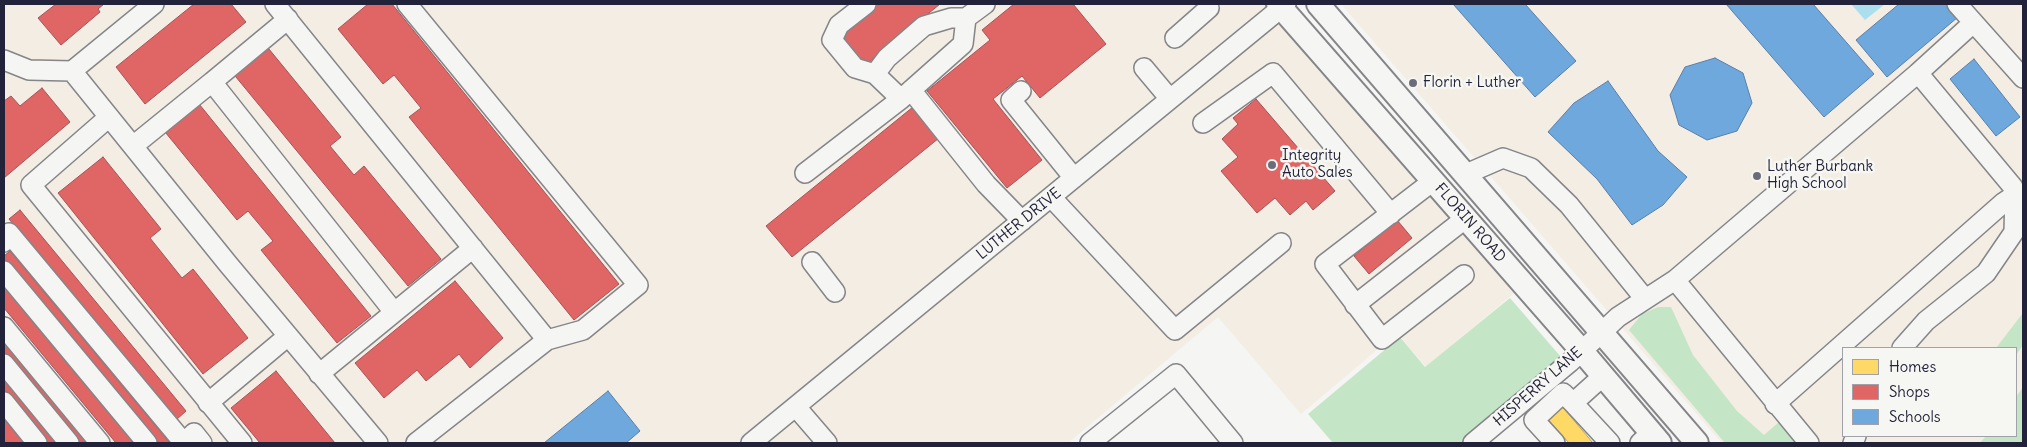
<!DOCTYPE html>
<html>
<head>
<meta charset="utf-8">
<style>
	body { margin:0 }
	#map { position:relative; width:2027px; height:447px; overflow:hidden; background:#f5f5f3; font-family:Delius,sans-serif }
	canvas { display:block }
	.frame { position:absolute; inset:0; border:5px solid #22223b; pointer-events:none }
	.legend { position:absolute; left:1842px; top:347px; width:175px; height:90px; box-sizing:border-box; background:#f6f6f2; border:1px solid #a1a1a9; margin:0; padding:6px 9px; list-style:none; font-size:15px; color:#22223b }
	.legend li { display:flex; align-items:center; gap:10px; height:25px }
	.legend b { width:25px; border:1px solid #a1a1a9 }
</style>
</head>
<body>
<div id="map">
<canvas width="2027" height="447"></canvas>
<div class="frame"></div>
<ul class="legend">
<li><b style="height:14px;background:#ffd966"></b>Homes</li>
<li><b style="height:14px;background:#e06666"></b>Shops</li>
<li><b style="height:14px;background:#6fa8dc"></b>Schools</li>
</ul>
</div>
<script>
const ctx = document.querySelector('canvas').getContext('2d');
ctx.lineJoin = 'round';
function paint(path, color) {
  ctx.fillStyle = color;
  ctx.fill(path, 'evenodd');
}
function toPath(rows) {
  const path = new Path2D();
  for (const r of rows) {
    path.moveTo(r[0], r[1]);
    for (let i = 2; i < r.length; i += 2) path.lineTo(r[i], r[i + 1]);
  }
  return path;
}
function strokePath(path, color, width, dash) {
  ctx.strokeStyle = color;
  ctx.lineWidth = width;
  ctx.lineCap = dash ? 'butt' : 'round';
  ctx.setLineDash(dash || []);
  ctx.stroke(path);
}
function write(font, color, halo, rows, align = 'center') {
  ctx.font = font + ' Delius,sans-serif';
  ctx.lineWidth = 5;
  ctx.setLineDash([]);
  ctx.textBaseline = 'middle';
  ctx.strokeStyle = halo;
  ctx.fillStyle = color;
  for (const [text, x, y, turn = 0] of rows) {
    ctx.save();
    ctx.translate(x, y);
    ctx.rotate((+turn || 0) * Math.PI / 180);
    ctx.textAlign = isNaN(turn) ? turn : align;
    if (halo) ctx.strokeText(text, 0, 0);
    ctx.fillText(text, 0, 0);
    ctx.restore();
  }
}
paint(toPath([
	[4,4,1295,4,1532,278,1426,367,1397,333,1301,414,1218,317,1068,443,4,443],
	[1341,4,2023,4,2023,443,1722,443],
	[1843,348,2016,348,2016,436,1843,436]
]), '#f3ede3');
paint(toPath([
	[1510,298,1561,357,1552,373,1463,443,1333,443,1308,414,1400,337,1425,367],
	[1658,307,1671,307,1693,355,1737,411,1764,435,1779,422,1798,443,1725,443,1629,330,1642,314],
	[2023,313,2023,345,2016,355,2016,348,1996,348],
	[2023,387,2023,443,1980,443,1986,436,2016,436,2016,397]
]), '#c5e6c6');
paint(toPath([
	[1851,4,1885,4,1865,20]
]), '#acdfee');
const homes = toPath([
	[1560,404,1593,443,1569,443,1546,417,1560,404]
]);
paint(homes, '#ffd966');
strokePath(homes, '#bda259', 1);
const shops = toPath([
	[56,4,104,4,98,9,100,12,61,45,38,18,56,4],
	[194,4,231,4,246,22,145,104,116,67,194,4],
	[368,4,392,4,619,284,574,320,409,117,421,108,394,75,383,84,338,29,368,4],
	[876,4,940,4,863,67,837,35,876,4],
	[1014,4,1073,4,1106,44,1040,98,1022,76,993,99,1042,160,1007,188,927,91,990,40,982,30,1014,4],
	[264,43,341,137,330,146,354,175,364,166,441,259,408,286,231,71,264,43],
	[42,88,70,122,4,178,4,101,11,96,20,106,42,88],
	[195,99,371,316,337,343,261,250,273,241,248,211,237,220,161,127,195,99],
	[1256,99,1335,191,1313,210,1306,201,1290,215,1275,198,1257,213,1221,171,1238,157,1222,139,1238,124,1233,118,1256,99],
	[913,107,939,138,792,257,766,226,913,107],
	[103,157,161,229,150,238,182,278,193,269,248,338,203,374,58,193,103,157],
	[20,210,186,411,176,420,9,219,20,210],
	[1397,220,1412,238,1369,274,1354,256,1397,220],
	[10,251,170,443,153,443,4,264,4,256,10,251],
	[4,275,142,443,116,443,4,308,4,275],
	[455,281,503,338,470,368,459,354,426,381,417,370,384,398,355,363,455,281],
	[4,337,92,443,75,443,4,357,4,337],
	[4,369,65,443,48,443,4,390,4,369],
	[276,371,335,443,260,443,231,408,276,371],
	[4,419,24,443,4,443,4,419]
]);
paint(shops, '#e06666');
strokePath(shops, '#a75259', 1);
const schools = toPath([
	[1453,4,1525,4,1576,61,1535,97,1453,4],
	[1726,4,1813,4,1874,74,1824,117,1726,4],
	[1899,4,1947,4,1958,17,1887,77,1856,40,1899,4],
	[1715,58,1743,73,1752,103,1737,131,1707,140,1679,125,1670,95,1685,67,1715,58],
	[1974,59,2020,117,1996,136,1950,79,1974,59],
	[1608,81,1658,151,1687,177,1663,205,1632,225,1597,179,1548,132,1574,103,1608,81],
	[608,391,640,431,626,443,544,443,608,391]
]);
paint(schools, '#6fa8dc');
strokePath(schools, '#5880ac', 1);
const minor = toPath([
	[275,4,547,340],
	[407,4,638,285,583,330,547,340,416,443],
	[866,4,839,25,832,40,855,68,875,74],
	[1957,4,2023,78],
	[966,18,963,44,901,99,875,74,887,58,924,26,951,18,966,18,985,4],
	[1175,38,1209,8],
	[4,60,29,70,72,71,154,4],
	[1144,68,1170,99],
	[72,71,228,264,378,443],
	[1918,73,1973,23],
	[212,82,288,19],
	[911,90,986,184,1022,221],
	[1021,91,1011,100,1074,178],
	[109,117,31,185,242,443],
	[1203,123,1273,73,1391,214],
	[133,146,212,82,394,312],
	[805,173,901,99],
	[1466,174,1503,158,1531,168,1569,205,1645,299],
	[1433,181,1325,264,1382,339,1464,275],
	[1051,197,1175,330,1281,243],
	[4,242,9,233,184,443,194,433,202,443],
	[812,262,835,292],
	[4,271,147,443],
	[1675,280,1809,443],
	[1355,305,1466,218],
	[4,327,100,443],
	[4,364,69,443],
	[319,374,473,248],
	[4,402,37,443],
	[208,403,288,336],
	[1573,403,1610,443],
	[1775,404,2003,203,2015,195],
	[796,407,827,443],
	[751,443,1286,4],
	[1090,443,1176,374,1233,443],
	[1473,443,1570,362,1618,317,1675,280,1918,73,2013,187,2015,195,2014,232,1986,273,1926,321,1902,348],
	[1555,443,1534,420,1563,393,1573,403,1603,376],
	[1640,443,1651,433],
	[1853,443,1856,436]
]);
const major = toPath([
	[1278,4,1581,350,1660,443],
	[1318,4,1697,443]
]);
strokePath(minor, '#858589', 22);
strokePath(major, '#858589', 26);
strokePath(minor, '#f5f5f3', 19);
strokePath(major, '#f5f5f3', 22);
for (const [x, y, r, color] of [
	[1413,83,5,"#6c6c7b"],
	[1272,165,5,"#6c6c7b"],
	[1757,176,5,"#6c6c7b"]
]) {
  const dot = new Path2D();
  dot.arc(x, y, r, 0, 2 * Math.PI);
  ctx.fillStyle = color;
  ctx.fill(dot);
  strokePath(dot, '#f6f6f2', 2);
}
write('15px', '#22223b', '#f6f6f2', [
	["Florin + Luther",1423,83],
	["Integrity",1282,156],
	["Auto Sales",1282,173],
	["Luther Burbank",1767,167],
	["High School",1767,184]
], 'left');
write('15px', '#22223b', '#f6f6f2', [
	["FLORIN ROAD",1470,223,49],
	["LUTHER DRIVE",1019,224,-39],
	["HISPERRY LANE",1538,387,-41]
]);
</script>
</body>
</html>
